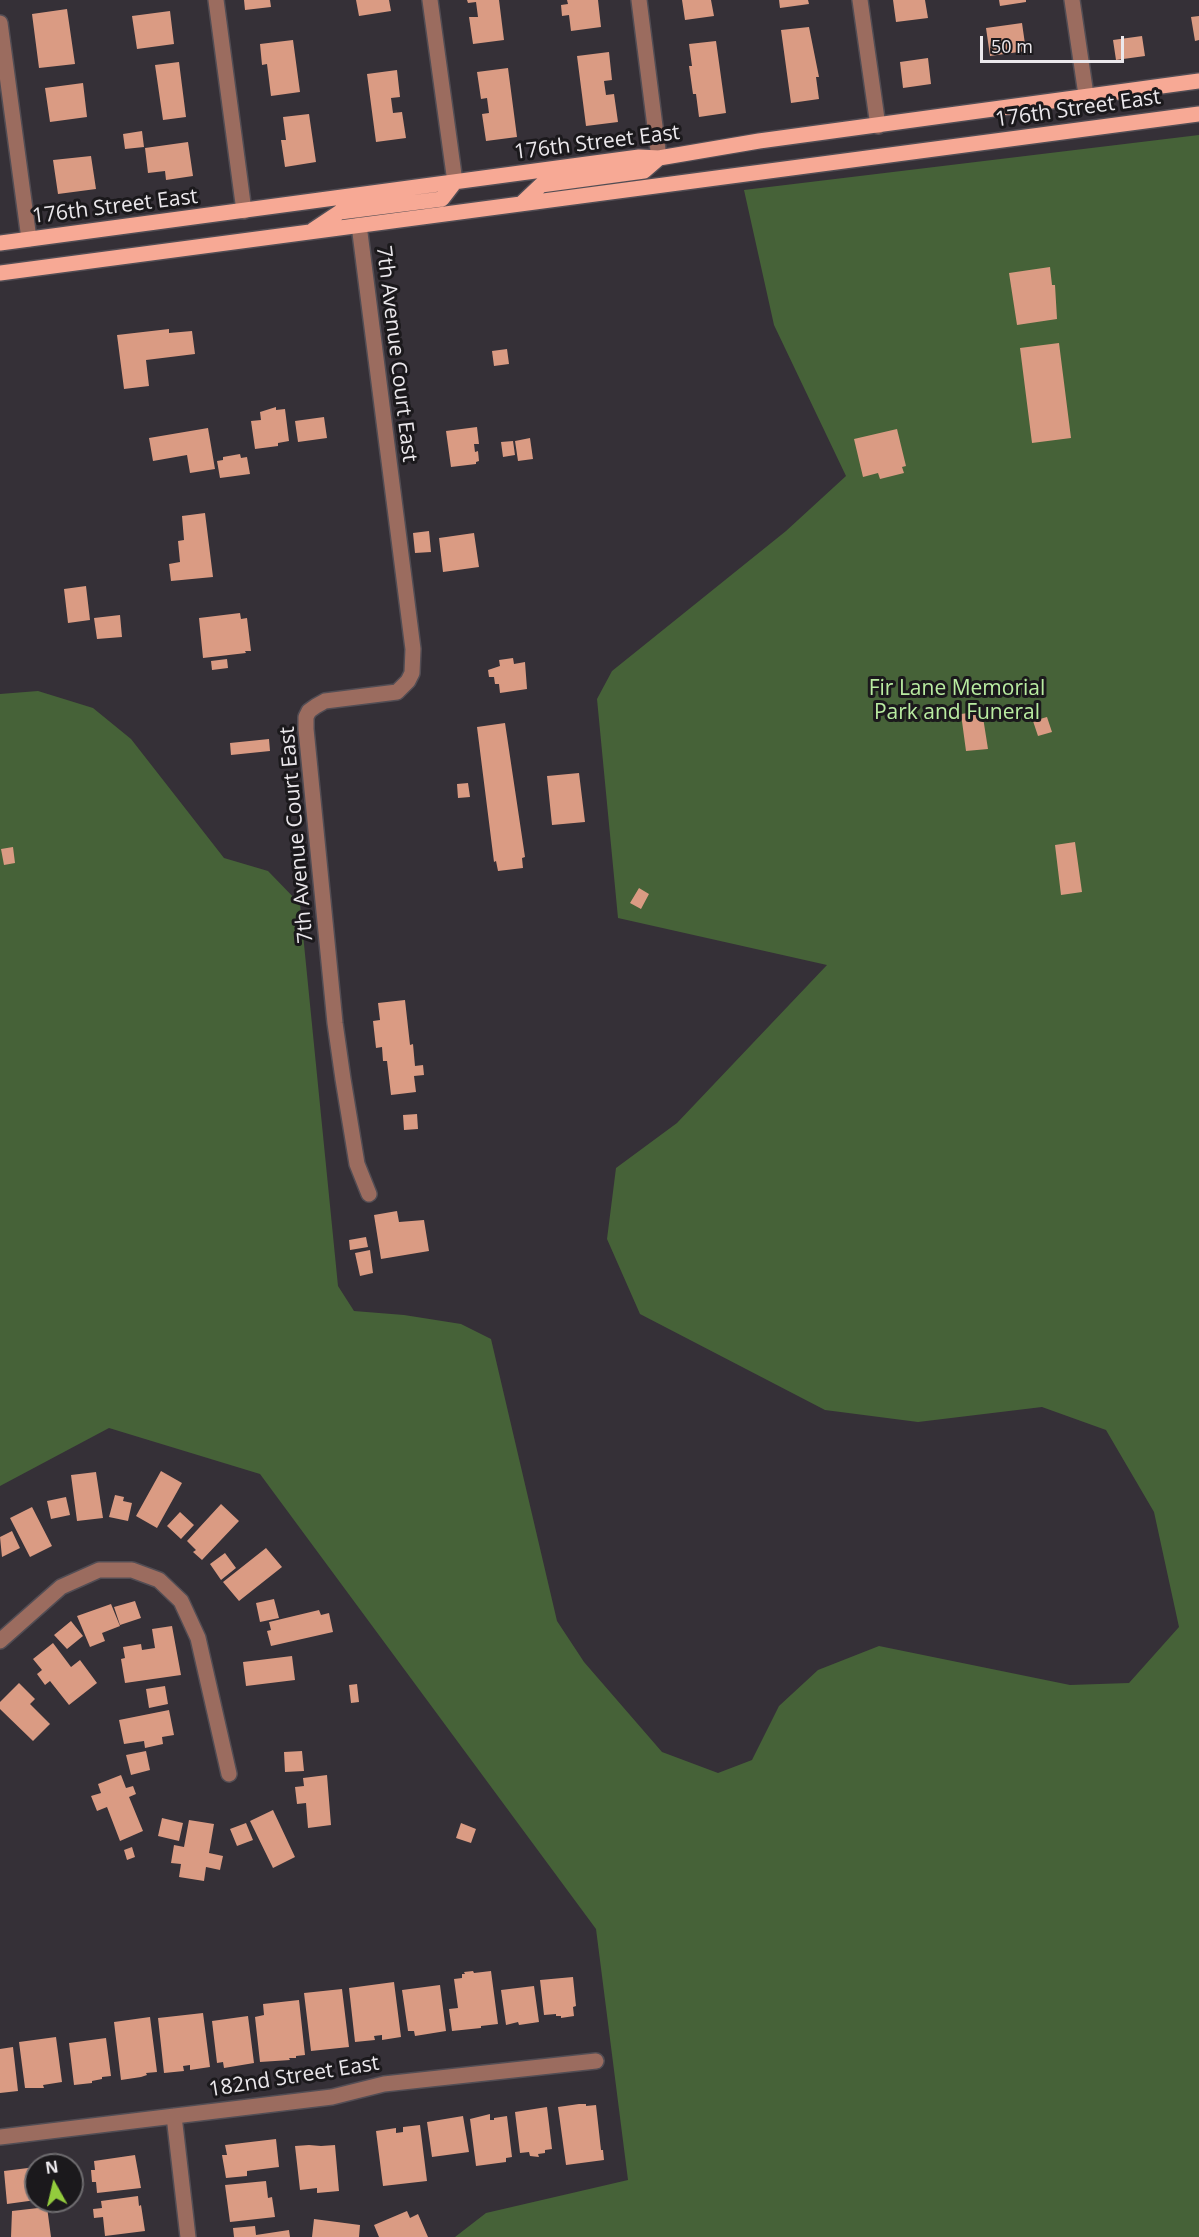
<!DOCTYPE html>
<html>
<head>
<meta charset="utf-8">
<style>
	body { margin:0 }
	#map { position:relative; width:1199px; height:2237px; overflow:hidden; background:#353037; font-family:"Open Sans",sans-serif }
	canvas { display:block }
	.north { position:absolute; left:24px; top:2153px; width:60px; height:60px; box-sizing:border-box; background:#1b191c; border:2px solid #6e6c6f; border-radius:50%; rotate:352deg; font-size:16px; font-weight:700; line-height:24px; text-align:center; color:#ebe8ec }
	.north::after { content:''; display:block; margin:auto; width:21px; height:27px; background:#93cc3d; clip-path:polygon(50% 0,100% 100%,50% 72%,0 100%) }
	.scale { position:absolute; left:980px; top:36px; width:144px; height:27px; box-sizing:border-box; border:3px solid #ebe8ec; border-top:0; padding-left:8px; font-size:18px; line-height:21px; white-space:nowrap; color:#ebe8ec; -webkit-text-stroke:4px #1b191c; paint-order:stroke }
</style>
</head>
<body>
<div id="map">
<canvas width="1199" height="2237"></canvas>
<div class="north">N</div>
<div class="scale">50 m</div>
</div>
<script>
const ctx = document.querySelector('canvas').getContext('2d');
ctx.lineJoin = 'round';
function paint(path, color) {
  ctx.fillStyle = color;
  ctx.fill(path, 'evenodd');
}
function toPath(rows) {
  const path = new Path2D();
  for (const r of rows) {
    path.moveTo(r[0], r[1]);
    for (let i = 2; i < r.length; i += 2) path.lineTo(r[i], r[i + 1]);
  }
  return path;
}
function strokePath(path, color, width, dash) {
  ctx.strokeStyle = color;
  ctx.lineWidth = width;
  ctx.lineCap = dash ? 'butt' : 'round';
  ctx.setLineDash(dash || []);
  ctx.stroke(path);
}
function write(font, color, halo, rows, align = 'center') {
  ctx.font = font + ' "Open Sans",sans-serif';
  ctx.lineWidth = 6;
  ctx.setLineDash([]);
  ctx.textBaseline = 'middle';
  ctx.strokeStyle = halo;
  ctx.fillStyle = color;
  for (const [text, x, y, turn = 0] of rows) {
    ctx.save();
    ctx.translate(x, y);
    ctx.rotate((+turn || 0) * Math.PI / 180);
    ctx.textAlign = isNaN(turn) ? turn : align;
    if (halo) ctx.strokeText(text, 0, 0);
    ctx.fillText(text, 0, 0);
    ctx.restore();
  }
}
paint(toPath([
	[1199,135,1199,2237,455,2237,486,2213,628,2180,596,1929,260,1474,109,1428,0,1486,0,694,38,691,93,708,131,739,224,858,268,871,300,904,338,1286,354,1311,404,1315,461,1324,491,1339,557,1621,584,1662,662,1752,718,1773,752,1760,779,1706,818,1670,879,1646,1070,1685,1129,1683,1179,1627,1154,1512,1106,1430,1042,1407,918,1422,825,1410,640,1314,607,1239,616,1168,677,1123,827,965,618,918,597,699,612,671,786,531,846,476,774,325,744,190]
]), '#466238');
paint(toPath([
	[244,0,270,0,271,7,245,10],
	[356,0,389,0,391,11,359,16],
	[467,0,499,0,504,40,473,44,469,17,478,17,476,2,468,3],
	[567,0,598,0,601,27,571,31,569,15,562,16,561,5,568,4],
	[682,0,711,0,714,16,685,20],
	[779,0,808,0,809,4,780,8],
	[893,0,925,0,928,18,896,22],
	[999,0,1026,0,1026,2,1000,6],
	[67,9,75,64,39,68,32,14],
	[170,11,174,44,137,49,132,16],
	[1199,16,1199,40,1195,41,1191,17],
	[1022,23,1026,51,990,56,986,28],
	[809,27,819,77,816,77,819,99,791,103,781,30],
	[1142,36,1145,56,1116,60,1113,40],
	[293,40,300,92,271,96,267,64,262,65,260,44],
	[716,41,726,113,699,117,696,94,693,94,689,66,692,66,689,44],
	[609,52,612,80,604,81,606,95,614,94,618,122,586,126,577,56],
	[928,58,931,84,903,88,900,62],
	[179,62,186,117,163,120,155,65],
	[508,68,517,137,486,141,482,114,489,113,487,98,481,99,477,72],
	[397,70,400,97,391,98,393,113,402,112,406,138,376,142,367,74],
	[83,83,87,117,50,122,45,88],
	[309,114,316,162,285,167,281,140,286,140,283,117],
	[142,131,144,147,125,149,123,134],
	[188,142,193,176,166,180,165,171,148,173,145,148],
	[91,156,96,189,58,194,53,160],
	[1050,267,1052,285,1055,285,1057,319,1017,325,1009,273],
	[169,329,169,333,192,331,195,354,146,360,149,386,124,389,117,335],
	[1059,343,1071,438,1032,443,1020,348],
	[507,349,509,364,494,366,492,351],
	[276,407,276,410,285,409,289,441,278,443,278,446,255,449,251,421,261,420,260,412],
	[324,417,327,438,298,442,295,421],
	[477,427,479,444,474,444,475,452,478,451,479,461,476,462,476,464,451,467,446,431],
	[208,428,215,469,190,473,187,455,153,461,149,438],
	[897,429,906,466,902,467,904,473,880,479,878,473,863,477,854,439],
	[530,438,533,459,518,461,515,441],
	[513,441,515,455,503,457,501,442],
	[240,454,241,458,247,457,250,474,220,478,217,461,223,460,223,457],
	[205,513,213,577,171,581,169,564,180,562,178,541,184,540,182,516],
	[429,531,431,552,415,553,413,533],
	[474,533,479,567,443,572,439,538],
	[86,586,90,620,68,623,64,589],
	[240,613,241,619,247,618,251,651,245,651,246,653,203,658,199,618],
	[120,615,122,637,97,639,94,618],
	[513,658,514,664,525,662,527,689,500,693,499,684,495,684,494,677,489,677,488,670,500,666,499,660],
	[227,659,228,668,212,670,211,661],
	[982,711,988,749,966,751,961,714],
	[1047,717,1052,732,1038,736,1033,721],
	[505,723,525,857,522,858,523,868,498,871,496,861,494,862,477,727],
	[269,739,270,751,231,755,230,743],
	[579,773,585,822,552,825,547,776],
	[468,783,470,797,458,798,457,784],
	[1075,842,1082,892,1061,895,1055,845],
	[13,847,15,863,4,865,1,849],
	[639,888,649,894,641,909,630,903],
	[405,1000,410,1045,413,1044,415,1066,423,1065,424,1075,414,1076,416,1092,391,1095,387,1061,383,1061,382,1047,376,1048,373,1021,380,1020,378,1003],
	[417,1114,418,1129,404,1130,403,1115],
	[397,1211,399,1222,424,1220,429,1251,381,1259,374,1215],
	[366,1237,368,1247,350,1250,349,1240],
	[370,1250,373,1273,360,1276,355,1253],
	[161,1471,182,1483,157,1528,136,1516],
	[96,1472,103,1518,77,1521,71,1475],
	[115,1495,124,1497,123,1501,132,1503,128,1521,109,1517],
	[66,1497,70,1515,51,1519,47,1501],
	[221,1504,239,1521,202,1560,193,1552,196,1550,187,1541],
	[32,1507,52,1546,30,1557,10,1518],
	[180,1512,194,1525,181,1539,167,1526],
	[12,1531,20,1548,2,1557,0,1537],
	[266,1548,282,1567,239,1601,223,1582],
	[225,1553,236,1568,221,1580,210,1564],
	[274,1599,279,1618,260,1622,256,1603],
	[135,1601,141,1618,120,1625,114,1607],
	[111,1604,120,1626,102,1633,105,1641,90,1647,77,1616],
	[319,1610,321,1615,329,1613,333,1632,271,1646,267,1631,271,1630,269,1622],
	[71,1621,83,1636,67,1649,54,1635],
	[172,1626,181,1675,125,1683,121,1659,125,1658,123,1647,141,1644,142,1650,155,1648,152,1629],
	[53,1643,71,1667,80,1660,97,1683,69,1705,50,1681,45,1685,37,1674,42,1670,33,1659],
	[292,1656,295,1680,246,1686,243,1662],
	[19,1683,35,1699,30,1704,50,1724,33,1741,0,1709,0,1702],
	[357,1684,359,1702,351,1703,349,1685],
	[165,1686,168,1704,149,1708,146,1689],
	[169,1710,174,1735,162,1737,163,1744,145,1748,144,1741,124,1744,119,1720],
	[146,1751,150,1770,131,1775,126,1755],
	[302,1751,304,1771,285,1772,284,1752],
	[121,1775,126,1788,133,1786,136,1794,129,1797,143,1831,120,1841,107,1807,97,1811,91,1796,101,1793,98,1784],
	[327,1775,331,1825,308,1828,306,1803,297,1804,295,1787,304,1786,303,1778],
	[273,1810,295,1857,273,1868,250,1821],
	[162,1818,183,1823,179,1841,158,1836],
	[189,1820,214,1824,209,1853,223,1856,220,1870,206,1867,204,1881,179,1877,181,1864,171,1863,174,1845,184,1847],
	[246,1823,253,1840,237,1846,230,1829],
	[461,1823,476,1829,471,1843,456,1838],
	[132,1847,135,1857,127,1860,124,1850],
	[473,1971,474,1973,491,1971,498,2024,481,2026,481,2028,452,2031,449,2009,458,2008,454,1979,462,1978,462,1974,465,1974,464,1972],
	[573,1977,576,2006,573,2007,574,2016,561,2018,561,2016,556,2016,556,2014,544,2015,540,1980],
	[394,1982,401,2037,382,2040,382,2035,374,2036,375,2040,355,2042,349,1988],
	[440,1985,446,2031,415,2036,414,2031,408,2031,402,1990],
	[534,1986,539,2022,519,2025,518,2022,506,2025,501,1990],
	[342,1989,349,2047,311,2051,304,1993],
	[299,2000,305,2055,296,2056,296,2058,289,2058,290,2060,260,2062,255,2017,264,2015,263,2004],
	[203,2013,210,2067,190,2070,190,2065,183,2066,184,2071,164,2073,158,2018],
	[248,2016,254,2063,224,2068,223,2062,217,2063,212,2021],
	[150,2017,157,2072,146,2073,147,2075,141,2077,121,2080,114,2022],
	[56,2037,62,2082,43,2085,44,2088,25,2088,19,2042],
	[106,2038,111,2076,102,2077,102,2079,92,2081,92,2083,74,2085,69,2043],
	[13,2047,18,2091,0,2093,0,2049],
	[579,2104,586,2104,586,2106,596,2105,601,2150,603,2150,604,2160,566,2165,558,2107],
	[547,2107,552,2149,545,2150,545,2153,538,2154,539,2157,530,2156,529,2152,520,2153,515,2112],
	[490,2114,490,2120,494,2120,494,2118,507,2116,512,2157,506,2158,506,2162,476,2166,470,2119],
	[463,2116,469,2152,432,2157,427,2122],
	[420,2125,427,2181,383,2186,376,2131,396,2128,396,2133,403,2132,403,2127],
	[276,2139,279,2167,247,2171,247,2176,226,2178,222,2155,227,2155,225,2145],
	[309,2145,321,2146,335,2145,339,2191,317,2193,317,2188,300,2190,295,2146],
	[135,2155,141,2188,97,2193,96,2182,92,2182,91,2170,95,2170,94,2161],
	[36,2167,36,2200,7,2204,4,2171],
	[266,2181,268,2198,272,2197,275,2217,230,2222,225,2185],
	[138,2196,139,2206,141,2205,145,2231,105,2236,103,2217,94,2218,93,2209,102,2208,101,2201],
	[47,2207,51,2237,11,2237,12,2211],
	[407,2211,410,2218,418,2214,428,2237,379,2237,374,2225],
	[314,2219,360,2225,359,2237,312,2237],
	[255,2226,256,2235,289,2230,290,2237,234,2237,233,2228]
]), '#da9b83');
const minor = toPath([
	[216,0,244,211],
	[430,0,455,182],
	[639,0,659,158],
	[860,0,878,126],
	[1072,0,1086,95],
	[0,23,29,239],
	[359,225,413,649,412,673,408,681,397,692,325,701,316,706,309,711,306,717,306,729,335,1023,343,1079,357,1164,369,1194],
	[0,1641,61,1587,99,1570,132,1570,159,1580,181,1601,198,1638,229,1774],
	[174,2116,188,2237],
	[0,2137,332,2097,384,2084,596,2061]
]);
const major = toPath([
	[522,203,541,185,644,171,659,158],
	[313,230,340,212,442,199,455,182],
	[0,243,639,157,659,158,759,141,1199,81],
	[0,273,1199,114]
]);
strokePath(minor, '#524d54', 18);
strokePath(major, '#524d54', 18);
strokePath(minor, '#9b6c5f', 15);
strokePath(major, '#f7a995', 15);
write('21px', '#ebe8ec', '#1b191c', [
	["176th Street East",1078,109,-8],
	["176th Street East",597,143,-7],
	["176th Street East",115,207,-7],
	["7th Avenue Court East",396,354,83],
	["7th Avenue Court East",297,835,-95],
	["182nd Street East",294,2077,-9]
]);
write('21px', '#b9eca1', '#1b191c', [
	["Fir Lane Memorial",957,689],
	["Park and Funeral",957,713]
]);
</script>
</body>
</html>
